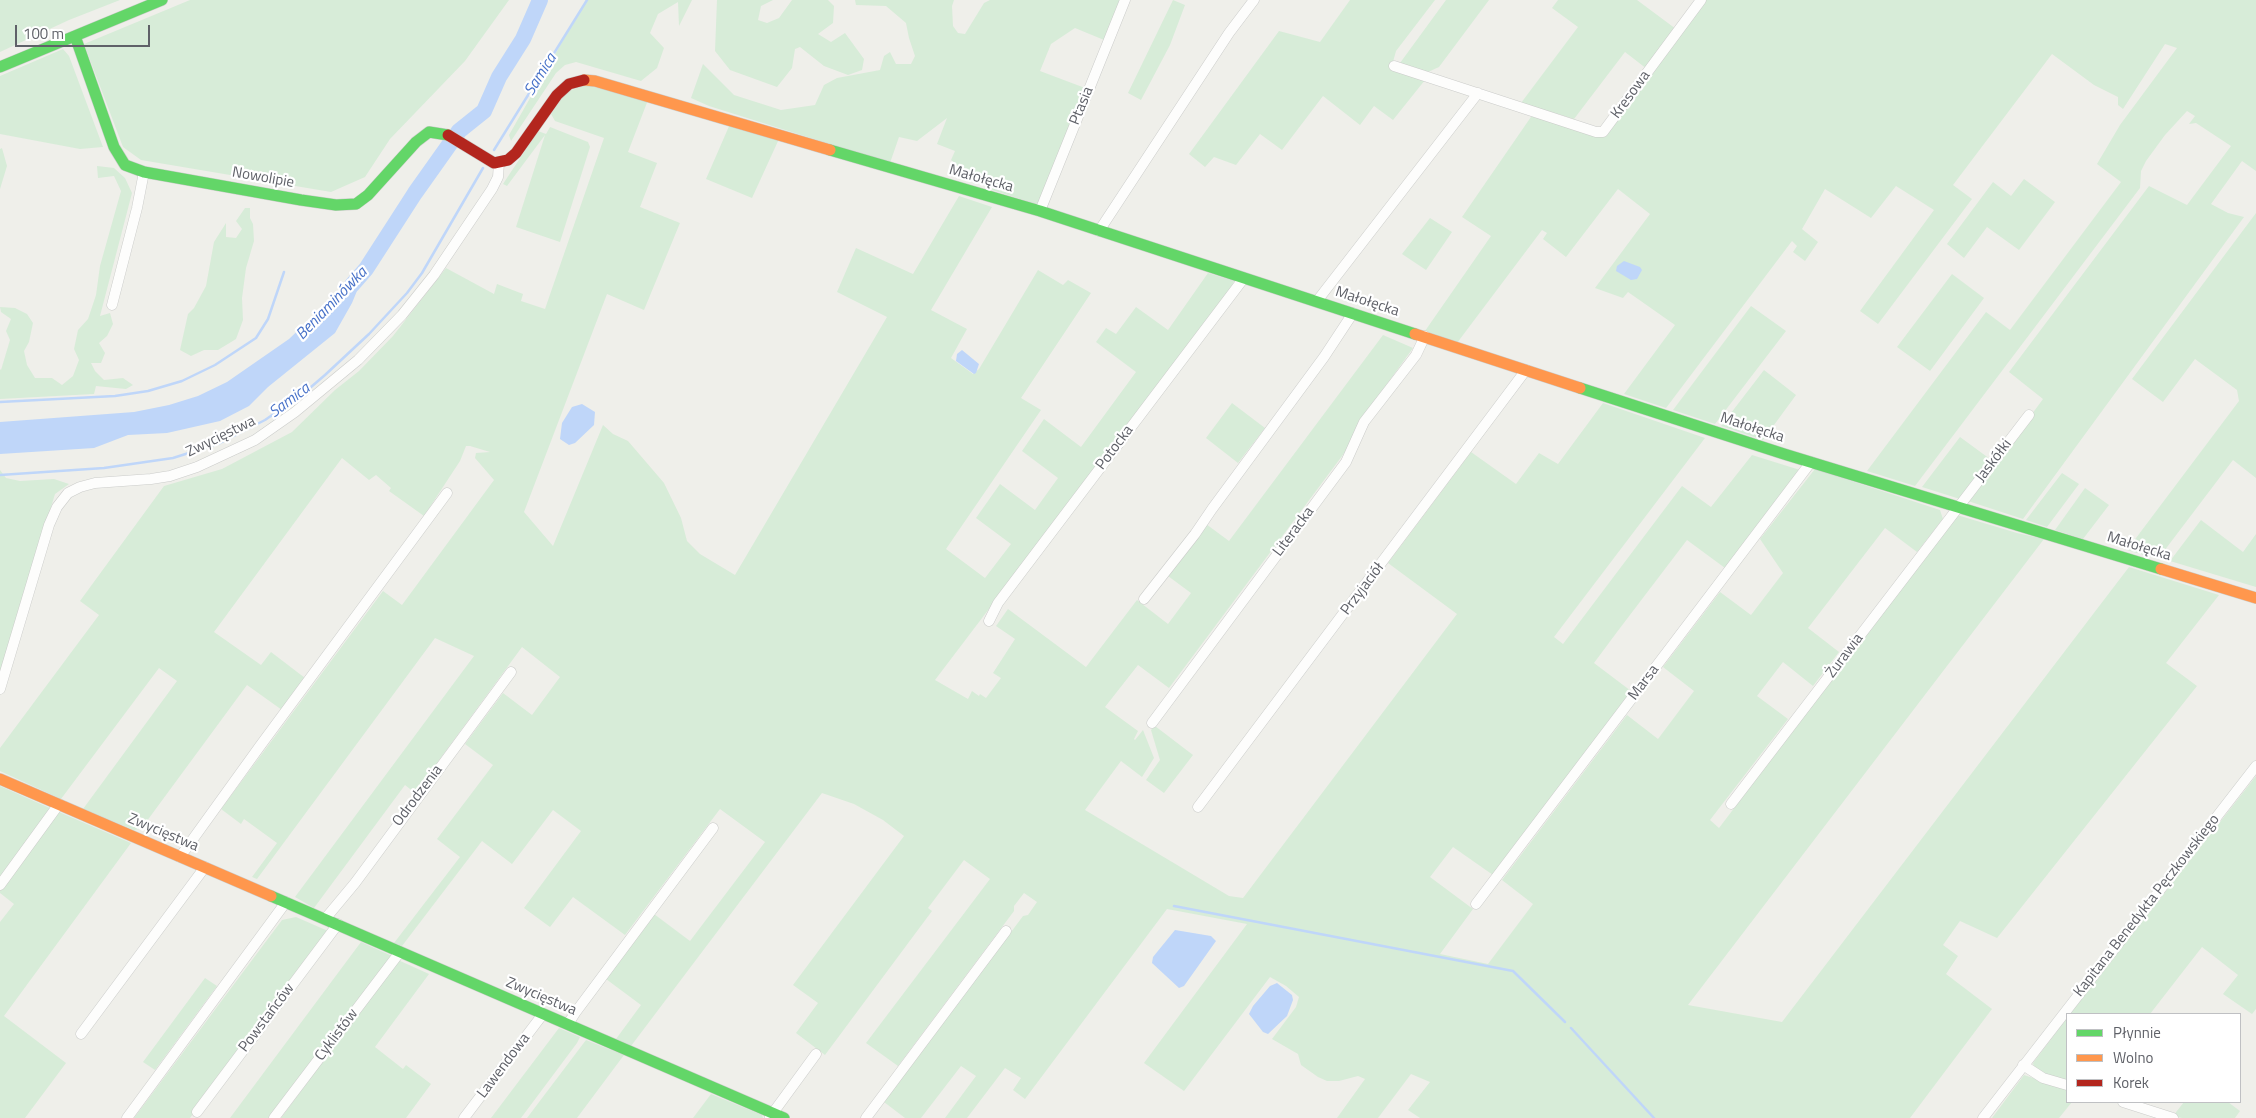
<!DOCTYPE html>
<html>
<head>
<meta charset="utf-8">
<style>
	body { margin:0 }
	#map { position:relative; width:2256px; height:1118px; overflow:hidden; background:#efefea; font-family:"Titillium Web",sans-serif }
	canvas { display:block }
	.legend { position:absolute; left:2066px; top:1013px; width:175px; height:90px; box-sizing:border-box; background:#fff; border:1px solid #bfc0c3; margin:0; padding:6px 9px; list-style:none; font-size:15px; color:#5f6168 }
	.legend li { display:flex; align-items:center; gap:10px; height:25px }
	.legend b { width:25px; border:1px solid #bfc0c3 }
	.scale { position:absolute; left:15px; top:25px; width:135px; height:22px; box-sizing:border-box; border:2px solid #5f6168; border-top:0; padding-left:6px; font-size:15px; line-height:18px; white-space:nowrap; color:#5f6168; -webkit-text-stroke:4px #fff; paint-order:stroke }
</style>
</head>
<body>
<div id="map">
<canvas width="2256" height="1118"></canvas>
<ul class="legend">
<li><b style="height:6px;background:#63d668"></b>Płynnie</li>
<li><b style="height:6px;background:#ff974d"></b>Wolno</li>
<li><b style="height:6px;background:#b3261e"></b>Korek</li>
</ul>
<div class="scale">100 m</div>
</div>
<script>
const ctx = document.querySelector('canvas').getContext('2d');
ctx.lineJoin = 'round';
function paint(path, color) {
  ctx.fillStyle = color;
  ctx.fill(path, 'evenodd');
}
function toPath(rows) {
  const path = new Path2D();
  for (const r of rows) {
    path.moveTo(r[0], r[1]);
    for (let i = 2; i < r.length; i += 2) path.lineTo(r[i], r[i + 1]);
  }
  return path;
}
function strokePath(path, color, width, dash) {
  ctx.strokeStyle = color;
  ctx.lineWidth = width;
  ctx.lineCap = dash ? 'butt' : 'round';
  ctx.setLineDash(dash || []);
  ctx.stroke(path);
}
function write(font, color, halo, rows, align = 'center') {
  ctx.font = font + ' "Titillium Web",sans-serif';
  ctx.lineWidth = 4.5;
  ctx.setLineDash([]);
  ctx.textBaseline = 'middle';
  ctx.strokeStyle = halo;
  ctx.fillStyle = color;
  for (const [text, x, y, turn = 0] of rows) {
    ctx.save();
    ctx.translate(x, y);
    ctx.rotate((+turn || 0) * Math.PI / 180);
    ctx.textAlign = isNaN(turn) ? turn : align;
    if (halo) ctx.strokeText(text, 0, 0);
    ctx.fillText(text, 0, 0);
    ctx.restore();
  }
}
paint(toPath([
	[0,0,120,0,69,20,0,52],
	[190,0,509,0,465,61,390,139,365,177,331,192,141,160,123,147,84,44],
	[586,0,692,0,679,26,678,2,658,14,650,33,664,48,657,68,641,81,576,62,565,65,556,73,511,141,509,135],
	[717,0,773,0,761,6,758,20,767,23,779,18,792,0,828,0,834,6,833,23,818,34,831,42,845,33,864,59,862,70,848,75,824,66,800,47,795,49,792,68,777,87,730,70,715,51],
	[855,0,954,0,952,6,953,26,958,33,965,34,984,3,990,0,1120,0,1104,40,1075,28,1051,44,1040,71,1085,88,1040,201,1036,204,992,190,994,184,964,172,951,160,955,151,937,144,947,118,917,141,899,137,890,163,709,106,691,98,703,64,734,95,781,110,815,105,824,85,837,78,880,70,884,56,890,52,896,64,911,64,915,56,909,38,906,23,886,6,856,5],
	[1173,0,1185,5,1170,45,1141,100,1128,93],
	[1350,0,1435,0,1396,51,1391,69,1425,80,1393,120,1374,106,1360,125,1323,96,1282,150,1260,134,1236,165,1214,157,1205,167,1189,154,1279,31,1320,42],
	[1446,0,1489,0,1439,67,1428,72,1400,63],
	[1558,0,1637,0,1676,29,1647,69,1625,52,1574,119,1521,103,1578,27,1552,8],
	[1705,0,2256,0,2256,171,2242,161,2211,204,2228,213,2244,217,2023,519,1968,501,2043,399,2009,372,2149,186,2187,205,2231,146,2196,123,2189,124,2195,116,2187,111,2165,135,2146,161,2141,171,2140,188,1915,486,1867,471,1986,312,2010,330,2121,182,2097,164,2120,125,2177,48,2165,44,2123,109,2118,105,2118,97,2094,85,2052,54,1953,185,1972,199,1878,324,1860,311,1934,210,1896,186,1871,218,1825,189,1802,229,1818,242,1805,261,1793,252,1797,246,1792,241,1666,408,1624,394,1675,325,1628,292,1623,298,1595,288,1650,214,1618,189,1566,257,1543,239,1547,233,1542,230,1457,343,1425,331,1491,236,1462,217,1533,114,1605,137],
	[63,49,69,56,103,147,80,149,0,134,0,76],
	[586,85,648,100,628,152,657,163,640,207,680,223,644,310,607,294,524,512,553,546,603,425,613,434,628,441,664,483,681,518,687,541,700,554,735,575,887,317,837,292,856,248,913,274,959,196,992,207,931,310,967,329,951,358,973,374,979,369,1038,270,1063,285,1068,280,1091,293,1021,398,1041,410,946,549,985,578,1011,544,976,518,1000,484,1035,510,1058,478,1022,451,1044,419,1081,447,1136,372,1096,342,1106,328,1116,334,1136,307,1168,330,1208,273,1234,281,1228,294,935,680,968,699,972,691,979,696,980,694,986,698,1001,678,993,673,1015,639,996,626,1008,609,1086,667,1137,600,1168,624,1191,593,1168,576,1206,524,1229,541,1383,335,1413,348,1358,424,1351,444,1169,688,1138,665,1105,707,1138,731,1134,739,1135,740,1143,730,1154,758,1142,777,1121,761,1085,810,1229,896,1243,898,1457,614,1388,563,1471,452,1516,484,1539,453,1558,464,1603,403,1705,438,1554,637,1563,644,1682,486,1711,507,1752,455,1800,470,1725,568,1687,540,1617,632,1594,663,1631,691,1493,875,1453,847,1430,877,1473,909,1440,954,1488,964,1533,904,1502,880,1627,715,1658,739,1694,691,1663,667,1720,592,1751,615,1783,573,1760,539,1815,469,1940,510,1943,519,1917,552,1885,528,1808,628,1839,652,1813,686,1783,662,1757,696,1788,719,1710,820,1719,828,1957,515,2017,533,2044,539,1688,1005,1782,1022,2129,567,2219,595,2166,663,2197,686,1997,938,1960,921,1943,945,1958,956,1946,974,1992,1009,1910,1118,1420,1118,1408,1110,1430,1082,1411,1074,1378,1118,1337,1118,1365,1079,1358,1076,1339,1081,1327,1081,1318,1077,1301,1065,1298,1054,1272,1039,1296,1007,1299,997,1286,986,1270,977,1184,1091,1144,1063,1247,924,1167,909,1025,1099,1013,1090,1021,1078,1005,1068,967,1118,945,1118,976,1076,961,1066,921,1118,905,1118,884,1102,1023,916,1028,915,1037,902,1024,893,1014,906,1014,911,898,1066,866,1043,990,879,964,860,928,908,932,911,825,1055,796,1033,818,1003,793,985,904,836,883,820,854,804,822,793,631,1046,616,1039,641,1005,606,979,654,914,690,941,765,842,720,809,625,935,573,897,550,927,524,908,581,831,553,810,512,864,482,841,402,946,394,943,460,857,437,839,493,765,465,744,503,693,532,715,560,677,522,647,415,793,405,785,314,908,295,897,474,656,435,638,257,879,252,877,277,843,244,819,241,824,221,809,383,591,402,605,494,480,475,458,476,453,490,452,470,446,466,446,460,461,424,516,389,491,391,488,376,475,369,480,342,458,214,632,261,665,271,652,305,678,282,710,247,685,141,829,134,830,83,809,177,681,159,668,61,799,0,771,0,748,99,615,80,601,164,486,222,469,292,432,335,390,359,371,393,336,446,268,494,294,497,284,523,294,521,301,545,309,604,138,555,121,551,114,566,92],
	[730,124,779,139,752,198,706,179],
	[550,127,588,142,590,147,560,242,516,227,545,135,507,186,503,184,538,131,546,134],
	[2,148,7,166,0,189,0,149],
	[97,166,114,168,125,178,132,193,100,316,110,313,113,324,107,336,99,343,105,353,101,363,91,363,95,371,104,380,123,378,133,385,126,389,96,386,94,394,0,399,0,369,1,370,10,340,6,331,11,319,1,312,0,307,15,308,27,314,33,323,29,342,24,351,27,365,35,378,52,378,62,385,73,376,79,360,74,349,78,330,88,319,96,295,100,266,121,191,114,176,98,178],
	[2024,179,2055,202,2019,250,1987,227,1964,258,1947,244,1993,182,2011,196],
	[245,208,250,208,250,218,253,224,254,241,246,268,242,298,243,320,236,339,218,350,204,350,191,356,180,350,188,314,194,308,206,286,214,242,226,223,226,237,236,238,242,229,236,221],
	[2256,213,2256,478,2233,460,2158,559,2127,550,2239,401,2237,390,2195,359,2163,402,2132,379],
	[1430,218,1452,232,1426,270,1402,254],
	[1952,274,1984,298,1930,371,1897,347],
	[1751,306,1786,331,1715,424,1673,410],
	[1764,370,1796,395,1763,440,1721,426],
	[1232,403,1265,428,1238,463,1206,438],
	[1960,437,1990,459,1960,499,1922,487],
	[0,470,6,478,20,481,54,479,69,484,55,494,0,677],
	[2062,473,2079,484,2047,527,2026,520],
	[2085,488,2109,505,2083,539,2055,530],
	[2201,520,2243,552,2256,534,2256,587,2170,561],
	[1155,726,1193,755,1164,793,1146,780,1160,760,1151,730],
	[2256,776,2256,1009,2252,1014,2223,994,2238,975,2202,947,2150,1014,2070,1014],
	[0,786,52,809,0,880],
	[59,812,131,843,4,1016,66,1063,25,1118,0,1118,0,922,14,904,0,893,0,891],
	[296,917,328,931,190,1118,134,1118,282,920],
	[361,942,392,956,271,1118,230,1118],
	[398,960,429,974,375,1047,403,1069,406,1065,431,1084,406,1118,281,1118],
	[205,978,217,986,155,1070,143,1062],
	[2067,1018,2067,1082,2043,1074,2034,1067,2033,1063],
	[559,1028,580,1037,577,1043,521,1118,491,1118],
	[586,1040,624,1055,577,1118,527,1118],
	[2024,1075,2067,1089,2067,1102,2072,1102,2059,1118,1992,1118],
	[711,1094,762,1115,763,1118,693,1118],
	[2184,1102,2228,1102,2240,1111,2235,1118,2182,1118,2173,1116]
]), '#d7ecd8');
paint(toPath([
	[1624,261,1640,267,1642,270,1637,279,1631,280,1616,271,1617,266],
	[366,269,352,303,335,333,268,387,249,406,220,421,167,433,128,435,94,448,0,454,0,422,134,412,169,405,198,396,227,382,289,339,353,278],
	[962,350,979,364,976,373,974,374,956,361,957,354],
	[582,404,595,412,594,425,575,443,569,445,560,439,562,423,572,407],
	[1175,930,1211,936,1216,941,1184,986,1179,988,1152,963,1153,957],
	[1277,983,1292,995,1293,1000,1287,1016,1268,1034,1263,1032,1249,1014,1253,1006,1270,986]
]), '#bfd6f9');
strokePath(toPath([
	[494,150,587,0],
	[0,402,115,396,148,391,182,381,215,365,256,338,268,319,284,272],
	[0,475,104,468,173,458,220,443,265,420,304,393,325,375,369,334,407,293,422,273,483,168],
	[1174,906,1513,971,1565,1022],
	[1571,1028,1654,1118]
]), '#bfd6f9', 2.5);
strokePath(toPath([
	[352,285,366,269,415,193,459,131,484,111,499,77,523,39,540,0]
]), '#bfd6f9', 16);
const street = toPath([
	[1394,66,1596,132,1603,132,1701,0],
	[1040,211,1125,0],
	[1099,231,1229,33,1254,0],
	[1317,301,1478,93],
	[112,305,137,208,144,172],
	[1144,599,1195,534,1212,509,1324,357,1353,313],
	[989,621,998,603,1244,278],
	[0,689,49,525,57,507,68,493,80,487,95,483,151,479,170,476,197,467,255,440,295,412,358,360,402,315,434,275,492,189,498,177,499,163],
	[1152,723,1346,462,1364,422,1416,355,1425,336],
	[1731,804,2029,415],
	[1198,807,1526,370],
	[180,857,260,746,447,493],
	[0,885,59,804],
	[1476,904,1811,462],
	[325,919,355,883,511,672],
	[568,1024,575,1013,713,828],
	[81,1034,205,867],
	[2023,1065,2043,1078,2067,1085],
	[2123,1102,2173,1118],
	[197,1112,338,924],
	[770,1117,816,1054],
	[127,1118,286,902],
	[274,1118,400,952],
	[464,1118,543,1014],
	[866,1118,1006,931],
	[1983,1118,2256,766]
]);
const fast = toPath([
	[75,36,114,147,125,165,144,172,301,200,336,205,356,204,368,195,416,142,429,132,448,135],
	[0,67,162,0],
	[830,150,1040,211,1415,334],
	[1580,388,1784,454,2161,569],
	[271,896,784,1118]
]);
const slow = toPath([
	[584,80,595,81,830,150],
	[1415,334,1580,388],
	[2161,569,2256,598],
	[0,779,271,896]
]);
const jam = toPath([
	[448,135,494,163,508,160,516,153,557,95,569,84,584,80]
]);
strokePath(street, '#cbccca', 11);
strokePath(fast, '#cccccb', 12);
strokePath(slow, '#cccccb', 12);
strokePath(jam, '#cccccb', 12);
strokePath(street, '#fdfdfc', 10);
strokePath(fast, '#63d668', 11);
strokePath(slow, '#ff974d', 11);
strokePath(jam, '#b3261e', 11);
write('15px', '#5f6168', '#fff', [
	["Kresowa",1631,95,-54],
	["Ptasia",1082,106,-68],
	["Nowolipie",263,178,10],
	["Małołęcka",981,179,16],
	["Małołęcka",1367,302,18],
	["Małołęcka",1752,428,18],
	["Zwycięstwa",221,437,-26],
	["Potocka",1115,448,-53],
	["Jaskółki",1994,461,-53],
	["Literacka",1294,532,-53],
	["Małołęcka",2139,547,17],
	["Przyjaciół",1363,589,-53],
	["Żurawia",1845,656,-53],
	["Marsa",1644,683,-53],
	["Odrodzenia",418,796,-53],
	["Zwycięstwa",163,833,23],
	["Kapitana Benedykta Pęczkowskiego",2147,906,-52],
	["Zwycięstwa",541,997,23],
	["Powstańców",267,1018,-53],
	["Cyklistów",337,1035,-53],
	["Lawendowa",504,1066,-53]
]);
write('italic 16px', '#4771c8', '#fff', [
	["Samica",541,75,-58],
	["Beniaminówka",332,304,-46],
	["Samica",290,401,-37]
]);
</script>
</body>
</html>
